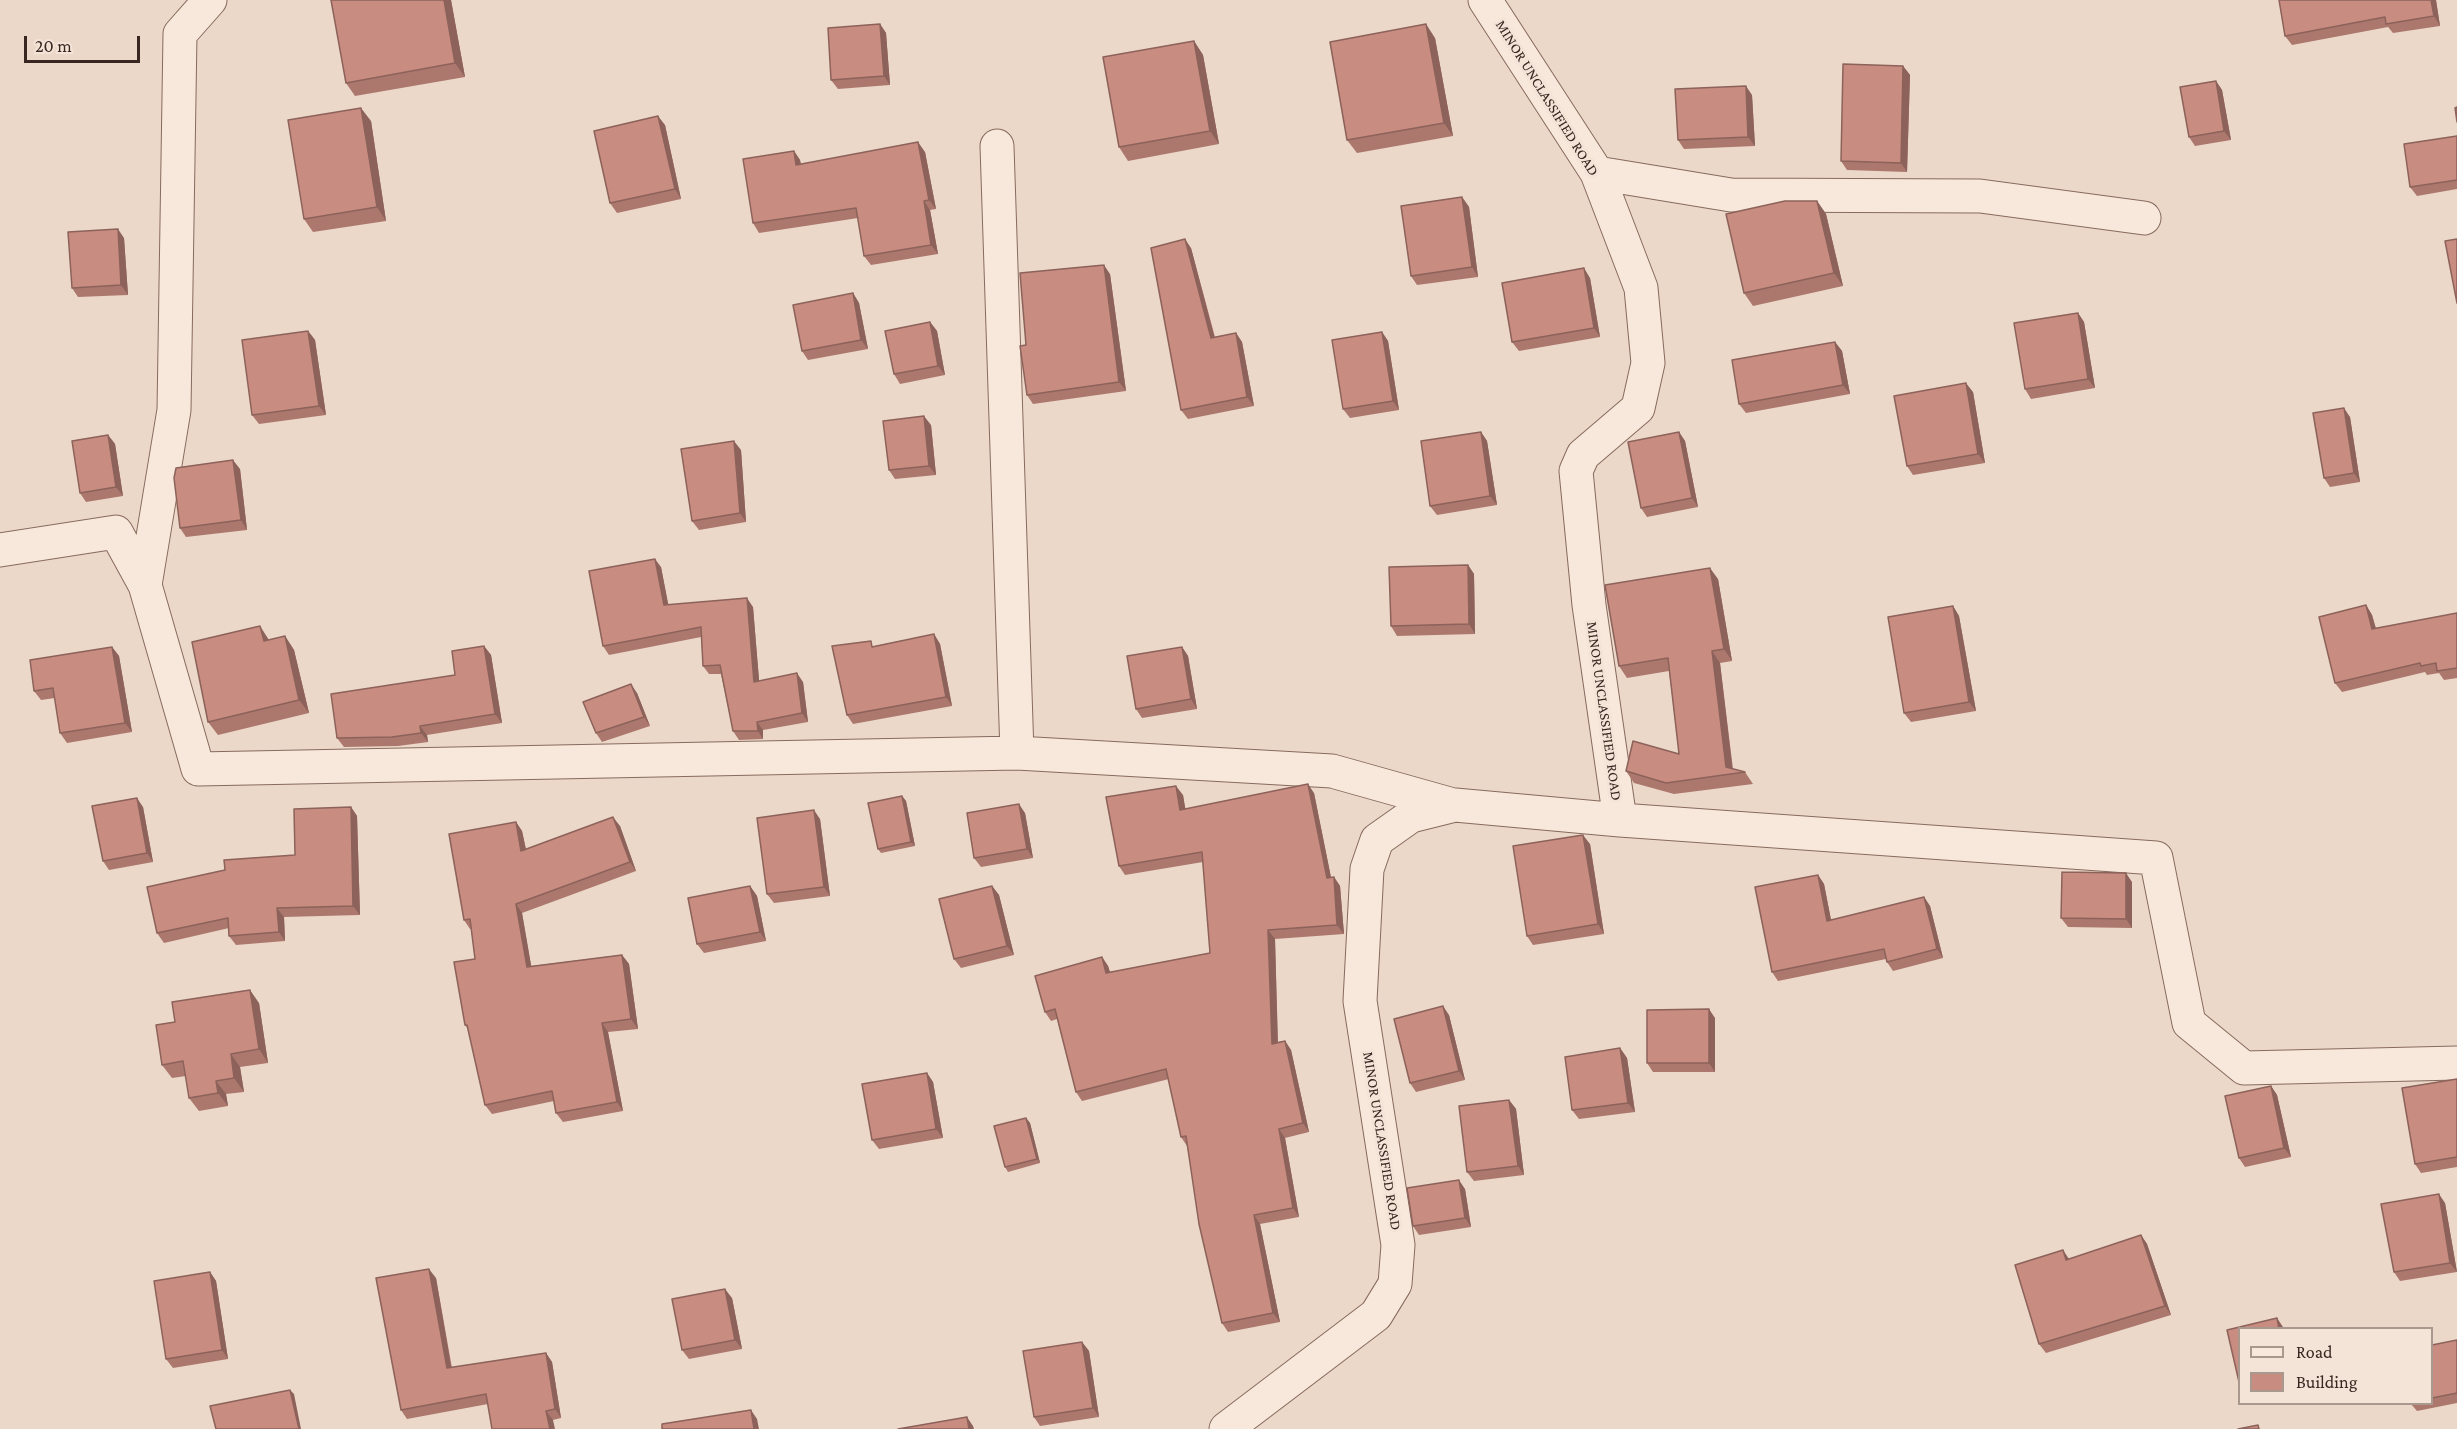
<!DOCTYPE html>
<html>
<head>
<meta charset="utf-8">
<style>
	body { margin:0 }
	#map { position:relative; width:2457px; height:1429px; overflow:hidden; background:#ecd8c8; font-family:"Crimson Pro",serif }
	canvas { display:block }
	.legend { position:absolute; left:2238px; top:1327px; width:195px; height:78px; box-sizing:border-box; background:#f4e4d7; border:2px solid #a9988e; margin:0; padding:8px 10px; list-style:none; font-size:18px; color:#382620 }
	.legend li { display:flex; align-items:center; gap:12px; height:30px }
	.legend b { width:30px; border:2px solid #a9988e }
	.scale { position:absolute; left:24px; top:36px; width:116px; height:27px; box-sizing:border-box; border:3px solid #382620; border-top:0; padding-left:8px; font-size:18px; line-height:21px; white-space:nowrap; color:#382620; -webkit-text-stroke:4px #f4e4d7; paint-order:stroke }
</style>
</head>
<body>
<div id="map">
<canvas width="2457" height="1429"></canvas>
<ul class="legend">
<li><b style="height:8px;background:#f7e8db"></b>Road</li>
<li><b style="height:16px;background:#c88c80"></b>Building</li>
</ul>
<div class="scale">20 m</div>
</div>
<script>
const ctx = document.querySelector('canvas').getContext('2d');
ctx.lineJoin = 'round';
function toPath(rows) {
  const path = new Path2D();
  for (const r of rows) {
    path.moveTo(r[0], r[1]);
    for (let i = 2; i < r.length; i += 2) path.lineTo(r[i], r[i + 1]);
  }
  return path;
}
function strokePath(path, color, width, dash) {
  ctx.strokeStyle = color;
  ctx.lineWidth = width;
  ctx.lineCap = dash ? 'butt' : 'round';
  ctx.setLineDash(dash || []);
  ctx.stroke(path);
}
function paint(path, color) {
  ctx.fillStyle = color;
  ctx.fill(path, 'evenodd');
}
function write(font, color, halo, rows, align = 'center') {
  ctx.font = font + ' "Crimson Pro",serif';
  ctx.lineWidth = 6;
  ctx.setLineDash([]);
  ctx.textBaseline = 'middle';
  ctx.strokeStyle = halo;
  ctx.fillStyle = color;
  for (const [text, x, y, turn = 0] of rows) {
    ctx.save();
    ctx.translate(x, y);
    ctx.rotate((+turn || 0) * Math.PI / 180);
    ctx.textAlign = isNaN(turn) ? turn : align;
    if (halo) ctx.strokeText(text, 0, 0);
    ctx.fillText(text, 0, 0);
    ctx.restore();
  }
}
const street = toPath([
	[997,146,1017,753],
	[1597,173,1731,195,1980,196,2144,218],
	[0,550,116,532,145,585,198,769,1017,753,1332,771,1453,805],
	[145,585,174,410,180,34,210,0],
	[1620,820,2156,858,2189,1023,2244,1068,2457,1063],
	[1226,1429,1376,1315,1395,1284,1398,1245,1360,1001,1367,869,1377,840,1411,816,1455,805,1620,820,1589,605,1576,471,1583,455,1638,408,1648,363,1641,288,1597,173,1485,0]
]);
strokePath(street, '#876a5e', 35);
strokePath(street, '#f7e8db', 33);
paint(toPath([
	[331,0,451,0,465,77,355,96,346,83],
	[2279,0,2436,0,2440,26,2393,33,2388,27,2292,45,2285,36],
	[880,24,886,33,890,85,838,89,831,80],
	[1435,38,1453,136,1357,153,1347,140],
	[1194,41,1203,55,1219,144,1128,161,1119,147],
	[1903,66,1910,75,1907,172,1847,170,1841,161],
	[2216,81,2222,90,2231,140,2195,146,2189,137],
	[1752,95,1755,146,1684,149,1678,140],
	[371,121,386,221,313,232,304,219],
	[665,125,681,199,617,213,610,203],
	[2457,136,2457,189,2417,196,2410,187],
	[794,151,800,160,801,164,925,152,936,209,930,210,938,254,871,265,864,256,858,218,759,233,753,223],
	[1462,197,1469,207,1478,277,1417,285,1411,276],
	[1817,201,1826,214,1843,286,1753,306,1744,293],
	[124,238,128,295,78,297,72,288],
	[1191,248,1215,337,1236,333,1242,342,1254,406,1188,419,1181,410],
	[1110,274,1126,391,1033,404,1027,395,1026,345],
	[1590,278,1600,337,1519,351,1512,342],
	[853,293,859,303,868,349,808,360,802,351],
	[2078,313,2084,322,2095,388,2031,399,2025,389],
	[930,322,937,331,945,375,900,384,894,374],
	[308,331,315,340,326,415,259,424,252,415],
	[1382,332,1388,341,1399,410,1350,418,1343,409],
	[1835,342,1842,351,1850,394,1746,413,1739,404],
	[1973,392,1985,463,1913,475,1907,466],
	[2350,417,2360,482,2330,487,2324,478],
	[931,425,936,475,895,479,889,470],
	[1481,432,1487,441,1497,505,1437,515,1430,506],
	[1679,432,1685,441,1698,507,1647,517,1641,508],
	[108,435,115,444,123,496,86,502,80,493],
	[741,450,746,522,699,530,692,521],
	[240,469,247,530,186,537,180,528],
	[1468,565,1474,574,1475,634,1397,636,1391,626],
	[661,567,668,605,753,607,759,681,803,682,808,722,763,730,763,739,739,740,733,731,721,674,709,674,703,666,701,637,609,655,603,646],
	[1718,579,1732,661,1720,663,1733,769,1745,772,1753,784,1674,794,1634,783,1626,771,1679,754,1669,671,1627,678,1619,666],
	[2366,605,2372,615,2376,628,2457,613,2457,678,2444,680,2439,673,2427,675,2425,672,2342,692,2335,683],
	[1953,606,1959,616,1976,711,1911,722,1904,713],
	[934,634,940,644,952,706,853,724,847,715,875,646],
	[285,636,294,650,309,713,218,735,208,722],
	[484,646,491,655,502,723,427,735,428,742,398,746,344,747,337,738,455,675],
	[112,647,119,656,132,732,67,743,60,733,55,698,41,700,34,691],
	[1182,647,1188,656,1197,709,1142,718,1136,709],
	[637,693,650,726,602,742,596,733],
	[1314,793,1331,878,1334,877,1340,886,1344,934,1275,939,1278,1042,1285,1041,1291,1050,1309,1132,1285,1138,1299,1217,1260,1224,1280,1322,1228,1332,1222,1323,1187,1146,1181,1137,1169,1079,1082,1101,1076,1092,1057,1019,1051,1021,1045,1012,1102,957,1108,966,1110,972,1210,953,1203,862,1125,875,1119,866,1183,795,1185,809],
	[902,796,906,801,915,846,881,853,878,849],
	[143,807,153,862,109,870,103,861],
	[351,807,357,816,360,915,284,917,285,941,236,945,229,936,229,928,164,943,157,933,295,855],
	[1025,813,1033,858,981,867,974,858],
	[820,819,830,896,774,903,767,894],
	[516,822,522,831,526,849,620,826,636,871,522,913,531,966,622,955,629,964,638,1029,608,1032,623,1111,563,1122,556,1113,554,1101,492,1114,485,1105,469,1030,465,1025,475,959,471,929,470,929,464,920],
	[1590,844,1604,934,1533,945,1527,936],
	[1818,875,1824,884,1831,920,1924,897,1930,906,1943,958,1893,971,1887,962,1886,959,1778,981,1772,972],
	[2132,882,2132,928,2068,927,2061,918],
	[750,886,757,896,766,941,704,953,697,944],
	[992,886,999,895,1014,955,961,968,954,959],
	[259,1003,268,1063,240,1067,244,1092,226,1094,228,1106,199,1111,189,1098,186,1076,172,1078,162,1065,175,1022],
	[1449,1015,1465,1080,1416,1092,1410,1083],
	[1715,1018,1715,1072,1653,1072,1647,1063],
	[1620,1048,1627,1058,1635,1112,1579,1119,1572,1110],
	[927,1073,933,1082,943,1138,879,1149,872,1140],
	[2457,1079,2457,1167,2421,1173,2415,1164],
	[2271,1086,2277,1095,2291,1157,2245,1167,2239,1158],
	[1509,1100,1516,1109,1524,1175,1474,1181,1467,1172],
	[1026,1118,1030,1123,1040,1163,1008,1172,1005,1167],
	[1465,1189,1471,1227,1419,1235,1413,1226],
	[2445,1203,2457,1272,2400,1281,2394,1272],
	[2141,1235,2147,1244,2171,1315,2046,1353,2039,1344,2069,1259],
	[210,1272,216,1281,228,1359,173,1368,166,1359],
	[436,1278,452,1368,546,1353,552,1362,561,1418,553,1420,488,1404,407,1419,401,1410],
	[732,1298,742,1349,689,1359,682,1350],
	[2457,1340,2457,1403,2417,1411,2411,1404,2432,1404,2432,1345],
	[1082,1342,1089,1351,1099,1417,1040,1426,1034,1417]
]), '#ac786e');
paint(toPath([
	[444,0,451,0,465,77,455,63],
	[2431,0,2436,0,2440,26,2434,16],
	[880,24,886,33,890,85,884,76],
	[1426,24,1435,38,1453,136,1444,123],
	[1194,41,1203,55,1219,144,1210,131],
	[1903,66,1910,75,1907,172,1901,163],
	[2216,81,2222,90,2231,140,2224,131],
	[1746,86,1752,95,1755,146,1748,137],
	[361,108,371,121,386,221,377,207],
	[658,116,665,125,681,199,675,189],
	[918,142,925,152,936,209,929,200],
	[794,151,800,160,802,174,796,165],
	[1462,197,1469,207,1478,277,1472,267],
	[924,201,930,210,938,254,931,245],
	[1817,201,1826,214,1843,286,1834,273],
	[118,229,124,238,128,295,121,285],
	[1185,239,1191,248,1217,347,1211,338],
	[1104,265,1110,274,1126,391,1119,382],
	[1584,268,1590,278,1600,337,1594,328],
	[853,293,859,303,868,349,861,340],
	[2078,313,2084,322,2095,388,2088,379],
	[930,322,937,331,945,375,938,366],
	[308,331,315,340,326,415,319,406],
	[1382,332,1388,341,1399,410,1393,401],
	[1236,333,1242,342,1254,406,1247,397],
	[1835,342,1842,351,1850,394,1843,385],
	[1966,383,1973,392,1985,463,1978,454],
	[2344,408,2350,417,2360,482,2354,473],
	[924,416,931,425,936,475,929,466],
	[1481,432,1487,441,1497,505,1490,496],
	[1679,432,1685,441,1698,507,1692,498],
	[108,435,115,444,123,496,116,487],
	[734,441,741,450,746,522,740,513],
	[233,460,240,469,247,530,241,520],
	[655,559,661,567,670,613,664,605],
	[1468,565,1474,574,1475,634,1469,624],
	[1710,568,1718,579,1732,661,1724,649],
	[747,598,753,607,760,691,754,682],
	[2366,605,2372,615,2378,638,2372,629],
	[1953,606,1959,616,1976,711,1969,702],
	[260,626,269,640,264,641],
	[934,634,940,644,952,706,946,697],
	[285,636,294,650,309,713,299,700],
	[484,646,491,655,502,723,495,714],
	[112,647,119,656,132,732,125,723],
	[1182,647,1188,656,1197,709,1191,699],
	[1712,651,1720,663,1733,774,1726,767],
	[797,673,803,682,808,722,802,713],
	[631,684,637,693,650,726,644,717],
	[757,722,763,730,763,739,758,731],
	[420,726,427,735,428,742,421,733],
	[1308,784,1314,793,1333,887,1327,878],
	[1176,786,1183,795,1187,818,1180,810],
	[902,796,906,801,915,846,911,842],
	[137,798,143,807,153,862,147,853],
	[1019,804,1025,813,1033,858,1027,849],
	[351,807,357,816,360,915,353,906],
	[814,810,820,819,830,896,824,887],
	[613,817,620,826,636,871,630,862],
	[516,822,522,831,528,860,521,851],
	[1583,835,1590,844,1604,934,1598,924],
	[2126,873,2132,882,2132,928,2126,919],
	[1818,875,1824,884,1833,930,1827,921],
	[1334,877,1340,886,1344,934,1337,925],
	[750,886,757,896,766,941,760,932],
	[992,886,999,895,1014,955,1007,946],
	[1924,897,1930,906,1943,958,1937,949],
	[516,904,522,913,533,976,527,967],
	[277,908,284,917,285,941,279,932],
	[1268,930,1275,939,1278,1053,1272,1044],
	[622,955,629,964,638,1029,631,1019],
	[1102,957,1108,966,1113,982,1106,973],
	[250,990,259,1003,268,1063,259,1049],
	[1443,1006,1449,1015,1465,1080,1459,1071],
	[1709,1009,1715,1018,1715,1072,1709,1063],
	[602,1023,608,1032,623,1111,617,1102],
	[1285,1041,1291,1050,1309,1132,1303,1123],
	[1620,1048,1627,1058,1635,1112,1628,1103],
	[231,1054,240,1067,244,1092,234,1078],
	[927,1073,933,1082,943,1138,936,1129],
	[216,1081,226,1094,228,1106,218,1093],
	[2271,1086,2277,1095,2291,1157,2284,1148],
	[1509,1100,1516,1109,1524,1175,1518,1166],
	[1026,1118,1030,1123,1040,1163,1037,1159],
	[1279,1129,1285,1138,1299,1217,1293,1208],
	[1459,1180,1465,1189,1471,1227,1465,1218],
	[2439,1194,2445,1203,2457,1272,2450,1263],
	[1254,1215,1260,1224,1280,1322,1273,1313],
	[2141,1235,2147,1244,2171,1315,2165,1306],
	[2063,1250,2069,1259,2066,1260],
	[429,1269,436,1278,453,1378,447,1368],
	[210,1272,216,1281,228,1359,222,1350],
	[725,1289,732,1298,742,1349,735,1340],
	[2277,1318,2283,1327,2284,1329,2279,1329],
	[1082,1342,1089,1351,1099,1417,1093,1408],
	[546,1353,552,1362,561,1418,555,1409],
	[290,1390,294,1394,301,1429,299,1429],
	[751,1410,757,1419,759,1429,754,1429],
	[546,1411,553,1420,555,1429,550,1429],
	[967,1417,973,1426,974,1429,969,1429]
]), '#8c625a');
const building = toPath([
	[331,0,444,0,455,63,346,83,331,0],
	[2279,0,2431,0,2434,16,2386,24,2385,17,2285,36,2279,0],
	[880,24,884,76,831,80,828,28,880,24],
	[1426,24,1444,123,1347,140,1330,42,1426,24],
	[1194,41,1210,131,1119,147,1103,57,1194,41],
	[1843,64,1903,66,1901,163,1841,161,1843,64],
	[2216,81,2224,131,2189,137,2180,87,2216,81],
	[1746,86,1748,137,1678,140,1675,89,1746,86],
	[2457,107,2457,122,2455,108,2457,107],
	[361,108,377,207,304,219,288,120,361,108],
	[658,116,675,189,610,203,594,131,658,116],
	[2457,136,2457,180,2410,187,2404,144,2457,136],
	[918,142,929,200,924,201,931,245,864,256,856,208,753,223,743,159,794,151,796,165,918,142],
	[1462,197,1472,267,1411,276,1401,206,1462,197],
	[1785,201,1817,201,1834,273,1744,293,1726,214,1785,201],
	[118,229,121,285,72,288,68,232,118,229],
	[1185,239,1211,338,1236,333,1247,397,1181,410,1151,248,1185,239],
	[2457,239,2457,303,2445,241,2457,239],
	[1104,265,1119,382,1027,395,1020,346,1026,345,1020,273,1104,265],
	[1584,268,1594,328,1512,342,1502,283,1584,268],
	[853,293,861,340,802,351,793,305,853,293],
	[2078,313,2088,379,2025,389,2014,323,2078,313],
	[930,322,938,366,894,374,885,331,930,322],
	[308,331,319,406,252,415,242,340,308,331],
	[1382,332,1393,401,1343,409,1332,340,1382,332],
	[1835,342,1843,385,1739,404,1732,360,1835,342],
	[1966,383,1978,454,1907,466,1894,396,1966,383],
	[2344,408,2354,473,2324,478,2313,413,2344,408],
	[924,416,929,466,889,470,883,421,924,416],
	[1481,432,1490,496,1430,506,1421,441,1481,432],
	[1679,432,1692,498,1641,508,1628,442,1679,432],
	[108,435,116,487,80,493,72,441,108,435],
	[734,441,740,513,692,521,681,449,734,441],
	[233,460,241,520,180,528,174,478,176,468,233,460],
	[655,559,664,605,747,598,754,682,797,673,802,713,757,722,758,731,733,731,720,665,703,666,701,627,603,646,589,571,655,559],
	[1468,565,1469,624,1391,626,1389,567,1468,565],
	[1710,568,1724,649,1712,651,1726,767,1745,772,1666,783,1626,771,1633,741,1679,754,1668,658,1619,666,1605,585,1710,568],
	[2366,605,2372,629,2457,613,2457,668,2437,671,2436,663,2421,666,2420,663,2335,683,2319,617,2366,605],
	[1953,606,1969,702,1904,713,1888,617,1953,606],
	[260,626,264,641,285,636,299,700,208,722,192,642,260,626],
	[934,634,946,697,847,715,832,646,871,641,872,647,934,634],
	[484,646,495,714,420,726,421,733,392,737,337,738,331,694,455,675,452,651,484,646],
	[112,647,125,723,60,733,53,688,34,691,30,660,112,647],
	[1182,647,1191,699,1136,709,1127,656,1182,647],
	[631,684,644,717,596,733,583,702,631,684],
	[1308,784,1327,878,1334,877,1337,925,1268,930,1272,1044,1285,1041,1303,1123,1279,1129,1293,1208,1254,1215,1273,1313,1222,1323,1199,1224,1186,1136,1181,1137,1166,1069,1076,1092,1055,1009,1045,1012,1035,976,1102,957,1106,973,1210,953,1202,852,1119,866,1106,797,1176,786,1180,810,1308,784],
	[902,796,911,842,878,849,868,803,902,796],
	[137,798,147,853,103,861,92,806,137,798],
	[1019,804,1027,849,974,858,967,813,1019,804],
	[351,807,353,906,277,908,279,932,229,936,228,918,157,933,147,887,225,870,224,860,295,855,294,809,351,807],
	[814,810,824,887,767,894,757,818,814,810],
	[613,817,630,862,516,904,527,967,622,955,631,1019,602,1023,617,1102,556,1113,552,1091,485,1105,467,1025,465,1025,454,962,475,959,470,919,464,920,449,834,516,822,521,851,613,817],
	[1583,835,1598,924,1527,936,1513,846,1583,835],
	[2062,872,2126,873,2126,919,2061,918,2062,872],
	[1818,875,1827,921,1924,897,1937,949,1887,962,1884,949,1772,972,1755,887,1818,875],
	[750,886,760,932,697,944,688,898,750,886],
	[992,886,1007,946,954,959,939,899,992,886],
	[250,990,259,1049,231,1054,234,1078,216,1081,218,1093,189,1098,183,1061,162,1065,156,1025,175,1022,172,1002,250,990],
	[1443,1006,1459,1071,1410,1083,1394,1019,1443,1006],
	[1709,1009,1709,1063,1647,1063,1647,1010,1709,1009],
	[1620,1048,1628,1103,1572,1110,1565,1057,1620,1048],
	[927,1073,936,1129,872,1140,862,1084,927,1073],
	[2457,1079,2457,1157,2415,1164,2402,1088,2457,1079],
	[2271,1086,2284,1148,2239,1158,2225,1096,2271,1086],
	[1509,1100,1518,1166,1467,1172,1459,1106,1509,1100],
	[1026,1118,1037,1159,1005,1167,994,1126,1026,1118],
	[1459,1180,1465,1218,1413,1226,1407,1188,1459,1180],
	[2439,1194,2450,1263,2394,1272,2381,1204,2439,1194],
	[2141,1235,2165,1306,2039,1344,2015,1265,2063,1250,2066,1260,2141,1235],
	[429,1269,447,1368,546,1353,555,1409,546,1411,550,1429,492,1429,486,1394,401,1410,376,1278,429,1269],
	[210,1272,222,1350,166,1359,154,1281,210,1272],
	[725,1289,735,1340,682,1350,672,1299,725,1289],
	[2277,1318,2279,1329,2240,1329,2239,1382,2227,1330,2277,1318],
	[2457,1340,2457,1393,2432,1398,2432,1345,2457,1340],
	[1082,1342,1093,1408,1034,1417,1023,1351,1082,1342],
	[290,1390,299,1429,216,1429,210,1406,290,1390],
	[751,1410,754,1429,662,1429,662,1424,751,1410],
	[967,1417,969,1429,898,1429,967,1417],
	[2258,1425,2259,1429,2238,1429,2258,1425]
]);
paint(building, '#c88c80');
strokePath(building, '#8c625a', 1.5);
write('15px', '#382620', '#f4e4d7', [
	["MINOR UNCLASSIFIED ROAD",1547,98,58],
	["MINOR UNCLASSIFIED ROAD",1604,711,82],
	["MINOR UNCLASSIFIED ROAD",1382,1141,81]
]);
</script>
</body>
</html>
